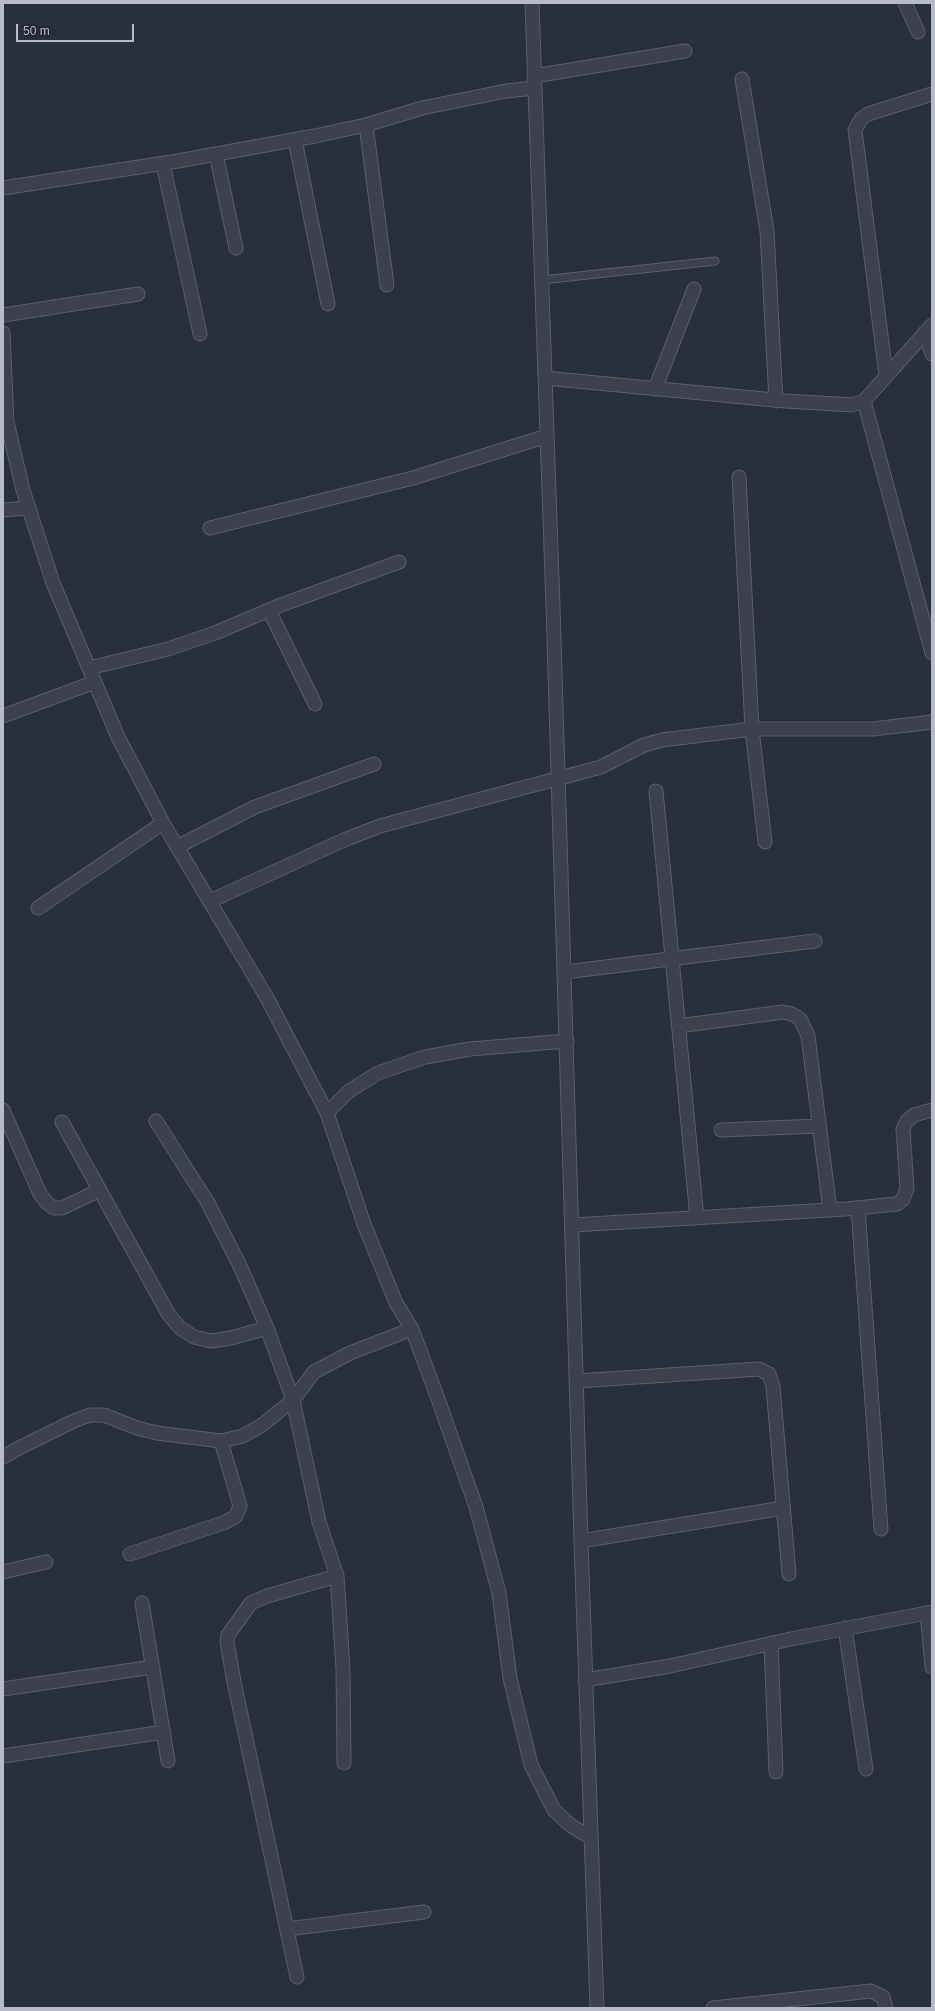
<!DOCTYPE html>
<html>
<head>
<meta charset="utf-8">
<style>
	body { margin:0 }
	#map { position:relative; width:935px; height:2011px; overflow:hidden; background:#282f3d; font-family:Arial,sans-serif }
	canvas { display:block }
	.frame { position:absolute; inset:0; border:4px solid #b8bcc8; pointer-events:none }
	.scale { position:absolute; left:16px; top:24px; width:118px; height:18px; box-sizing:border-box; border:2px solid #b8bcc8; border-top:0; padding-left:5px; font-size:12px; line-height:14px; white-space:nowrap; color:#b8bcc8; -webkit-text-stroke:3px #212632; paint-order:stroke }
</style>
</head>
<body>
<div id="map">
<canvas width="935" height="2011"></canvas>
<div class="frame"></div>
<div class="scale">50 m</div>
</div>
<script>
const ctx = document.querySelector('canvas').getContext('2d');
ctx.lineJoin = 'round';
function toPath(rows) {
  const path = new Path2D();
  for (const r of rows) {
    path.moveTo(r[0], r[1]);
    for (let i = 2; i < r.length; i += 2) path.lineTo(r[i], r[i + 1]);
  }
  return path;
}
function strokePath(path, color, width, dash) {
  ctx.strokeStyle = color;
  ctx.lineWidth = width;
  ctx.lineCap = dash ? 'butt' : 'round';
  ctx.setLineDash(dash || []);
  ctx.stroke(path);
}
const service = toPath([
	[542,280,715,261]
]);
const minor = toPath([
	[532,3,553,606,581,1541,597,2008],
	[905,3,918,32],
	[534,76,685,51],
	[742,79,767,231,776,401],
	[366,125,387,285],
	[295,140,328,304],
	[216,154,236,248],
	[163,164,200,334],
	[3,188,178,161,315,136,366,125,422,108,506,91,535,88],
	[3,315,138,294],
	[925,332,932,354],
	[3,333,7,422,23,490,53,583,118,737,163,823,267,998,327,1113,364,1224,396,1303,412,1329,438,1399,476,1507,499,1593,510,1678,531,1765,554,1810,570,1825,591,1838],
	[886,375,855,130,861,119,868,114,932,94],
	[545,378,785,401,852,405,864,401,932,325],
	[655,389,694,289],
	[864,401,932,653],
	[739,477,752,729,765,842],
	[3,510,29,508],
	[210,528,413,478,547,436],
	[269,610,315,704],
	[89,668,168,649,215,633,281,605,399,562],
	[3,716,95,682],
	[656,791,697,1218],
	[177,847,255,807,374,764],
	[210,901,344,840,380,826,601,767,644,745,662,740,752,729,873,729,932,722],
	[38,908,163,823],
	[565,972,815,941],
	[678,1026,783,1012,792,1014,800,1019,808,1036,830,1210],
	[3,1110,40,1194,47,1203,54,1208,62,1208,100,1190],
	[327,1113,349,1091,378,1073,425,1057,470,1049,567,1041],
	[156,1121,208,1203,241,1268,267,1328,293,1400,319,1522,337,1576,343,1669,344,1763],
	[62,1122,169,1315,180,1328,194,1337,211,1341,231,1338,267,1328],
	[721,1130,819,1126],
	[858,1208,881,1529],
	[573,1225,846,1209,897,1204,903,1199,907,1189,903,1129,907,1121,914,1115,932,1110],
	[577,1381,759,1369,769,1374,773,1386,789,1574],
	[3,1457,21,1447,76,1420,90,1415,104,1415,137,1428,157,1433,221,1441,243,1436,262,1425,293,1400,314,1372,350,1353,412,1329],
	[581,1541,783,1508],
	[130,1554,226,1522,236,1516,240,1506,221,1441],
	[3,1572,46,1562],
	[142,1603,168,1761],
	[927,1613,932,1667],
	[845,1628,866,1769],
	[771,1643,776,1772],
	[585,1680,670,1666,791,1639,932,1612],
	[3,1689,153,1667],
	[3,1756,164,1732],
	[287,1929,424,1912],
	[297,1977,234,1682,227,1642,228,1635,251,1603,267,1596,337,1576],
	[713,2008,871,1991,883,1997,886,2008]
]);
strokePath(service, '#5a5f6b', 9);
strokePath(minor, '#5a5f6b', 15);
strokePath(service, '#3c414d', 7);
strokePath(minor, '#3c414d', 13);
</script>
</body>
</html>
